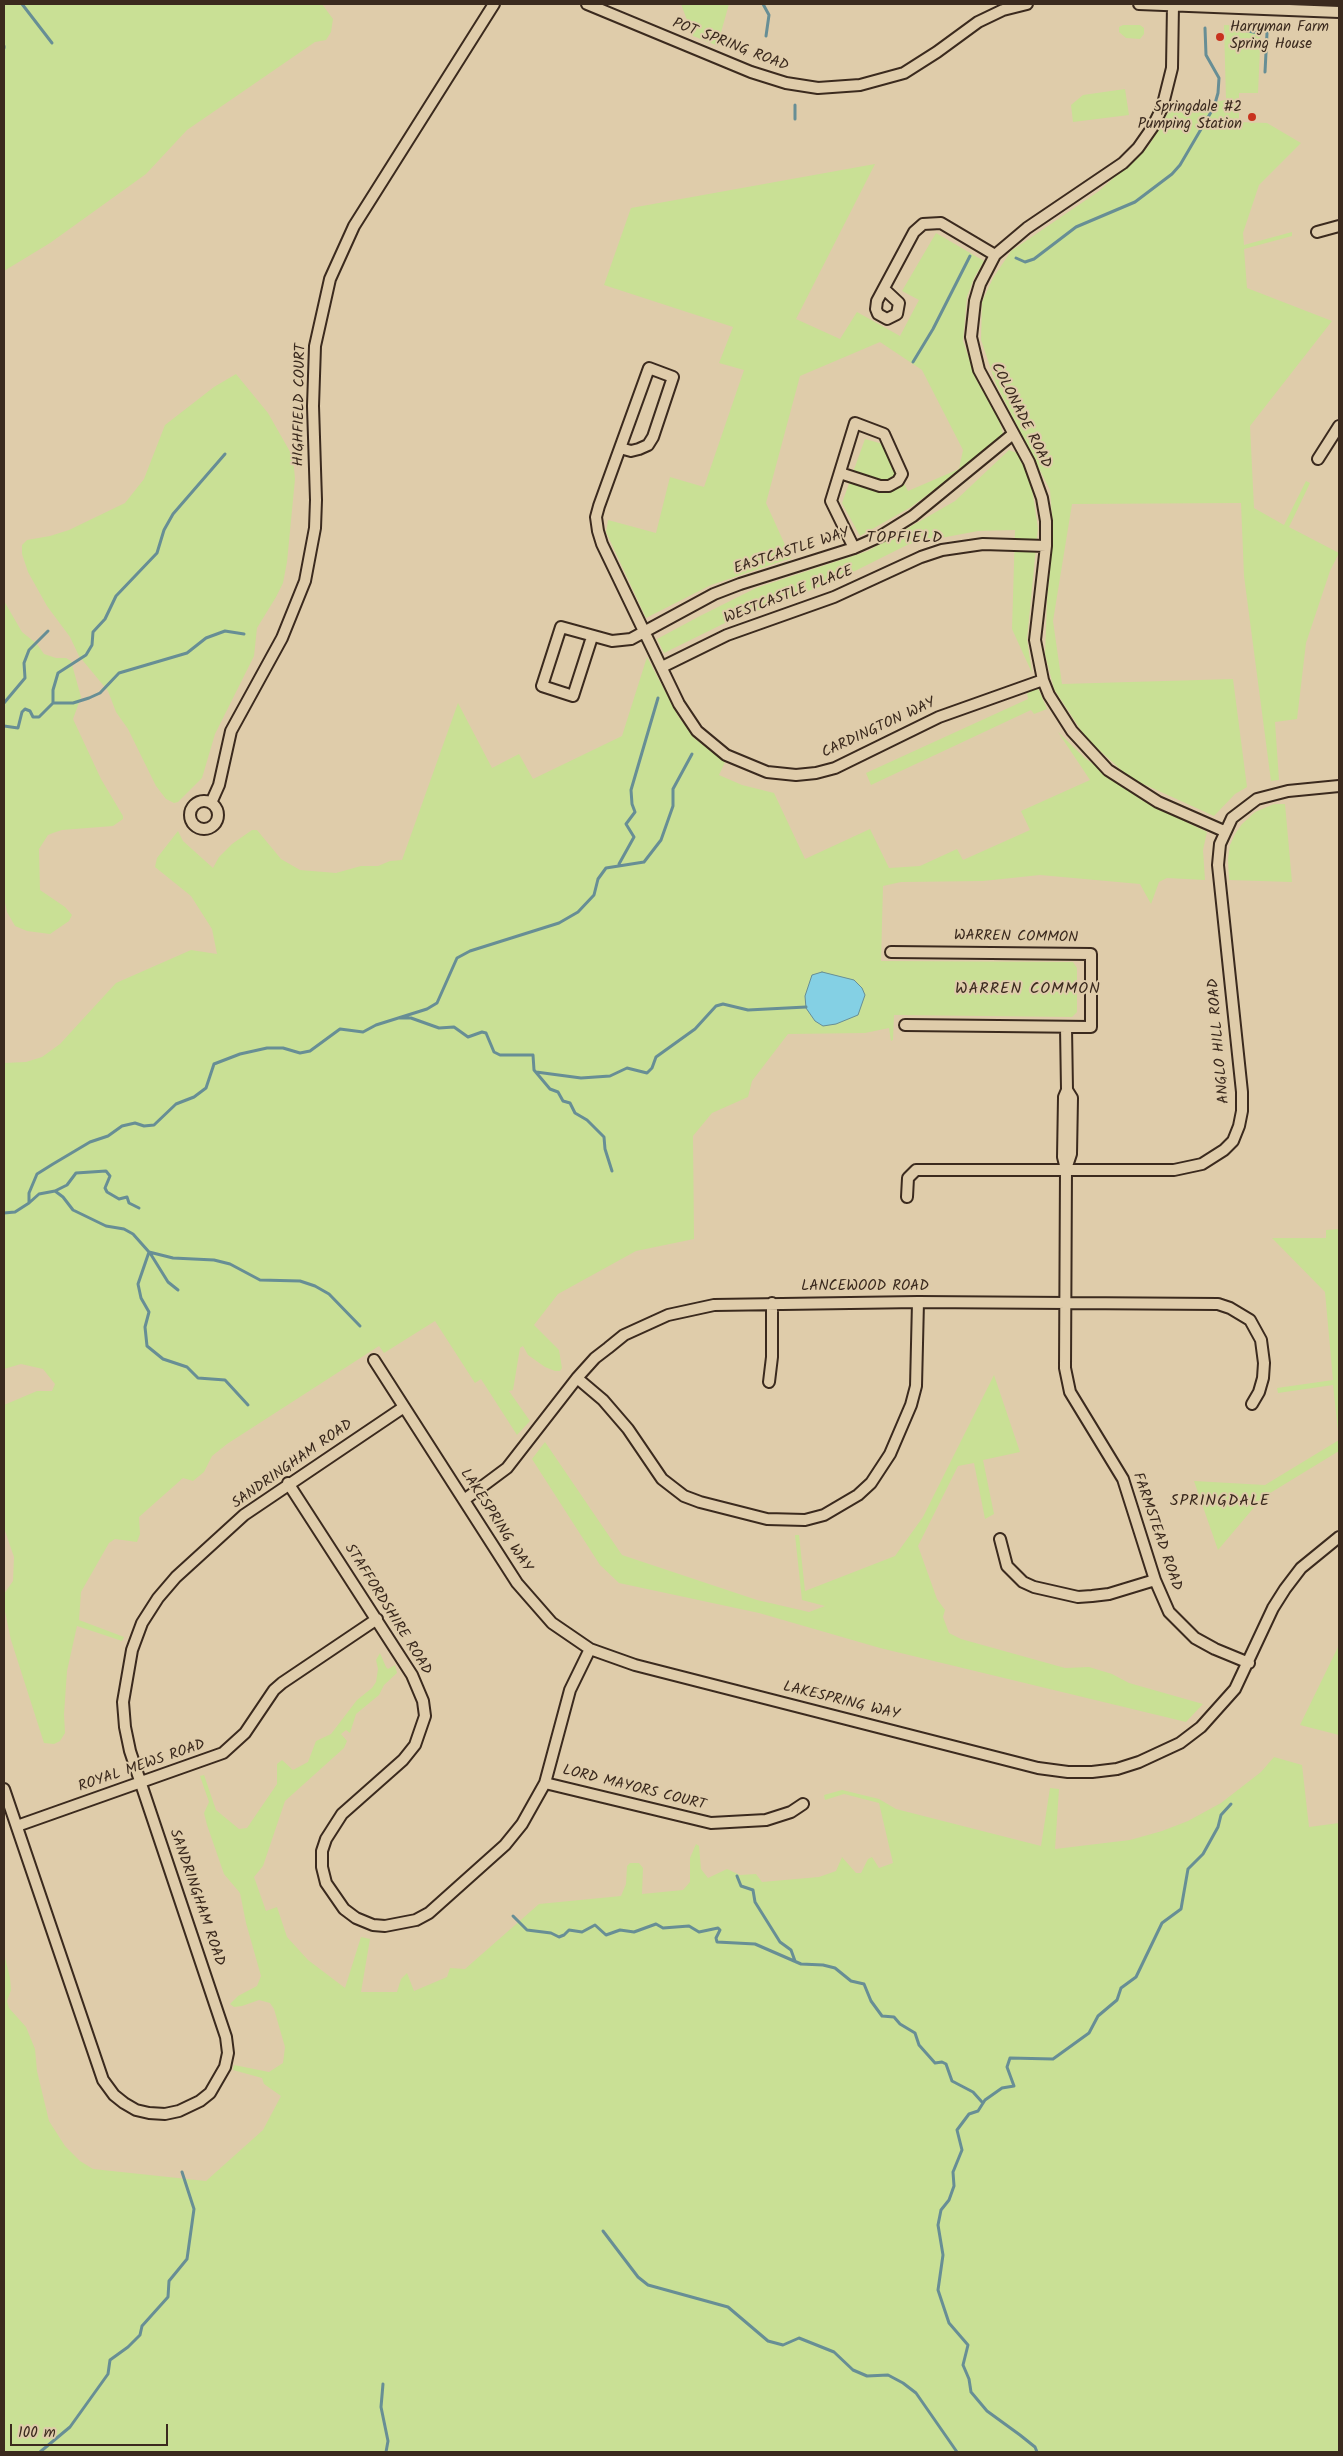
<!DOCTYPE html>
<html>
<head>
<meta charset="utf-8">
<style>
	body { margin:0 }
	#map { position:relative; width:1343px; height:2456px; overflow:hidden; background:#dfccaa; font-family:Kalam,sans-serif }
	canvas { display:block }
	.frame { position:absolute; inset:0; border:5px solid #3b2a1e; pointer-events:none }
	.scale { position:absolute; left:10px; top:2424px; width:158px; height:22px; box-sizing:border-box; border:2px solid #3b2a1e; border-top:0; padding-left:6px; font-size:15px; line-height:18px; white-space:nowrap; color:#3b2a1e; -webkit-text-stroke:4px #dfccaa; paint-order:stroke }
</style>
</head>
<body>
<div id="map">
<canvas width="1343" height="2456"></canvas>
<div class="frame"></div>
<div class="scale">100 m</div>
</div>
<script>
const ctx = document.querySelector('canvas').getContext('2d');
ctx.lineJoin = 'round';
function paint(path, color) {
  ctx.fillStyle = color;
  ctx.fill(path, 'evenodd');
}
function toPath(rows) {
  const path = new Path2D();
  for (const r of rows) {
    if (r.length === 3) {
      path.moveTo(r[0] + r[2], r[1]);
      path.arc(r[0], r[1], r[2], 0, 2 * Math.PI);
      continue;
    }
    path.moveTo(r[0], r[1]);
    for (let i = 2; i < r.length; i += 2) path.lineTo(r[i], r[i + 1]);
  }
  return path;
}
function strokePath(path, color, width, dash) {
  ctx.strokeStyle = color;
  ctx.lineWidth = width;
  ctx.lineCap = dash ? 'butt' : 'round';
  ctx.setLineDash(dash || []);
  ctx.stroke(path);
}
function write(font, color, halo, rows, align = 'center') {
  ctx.font = font + ' Kalam,sans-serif';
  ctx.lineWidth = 4;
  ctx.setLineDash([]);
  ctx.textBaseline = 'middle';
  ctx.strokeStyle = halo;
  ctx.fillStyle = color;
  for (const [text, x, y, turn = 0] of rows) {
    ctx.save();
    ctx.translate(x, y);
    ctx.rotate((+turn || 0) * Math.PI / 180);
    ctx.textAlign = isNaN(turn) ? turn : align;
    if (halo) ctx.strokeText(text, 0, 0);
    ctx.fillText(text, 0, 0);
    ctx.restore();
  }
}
paint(toPath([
	[4,4,322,4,333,19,331,32,326,40,315,42,187,130,146,174,50,243,4,271],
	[681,4,729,4,718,43,716,45,693,36],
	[1123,25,1140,25,1144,28,1144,34,1140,39,1126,38,1119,32,1119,27],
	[1224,25,1261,26,1258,93,1239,93,1239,122,1267,123,1301,143,1259,185,1243,233,1244,245,1292,232,1292,236,1244,249,1247,288,1332,321,1250,426,1254,508,1284,525,1306,481,1310,483,1289,527,1339,553,1330,571,1306,643,1297,719,1275,722,1279,780,1271,781,1244,576,1241,503,1072,504,1053,621,1062,684,1233,679,1247,787,1235,794,1214,816,1130,778,1086,738,1054,689,1045,654,1047,601,1053,528,1050,490,996,384,981,340,982,302,993,278,1011,251,1099,191,1148,147,1170,110,1226,100],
	[1125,89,1129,115,1073,122,1071,105,1083,95],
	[875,164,796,319,840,339,857,312,900,336,919,300,902,291,936,233,984,261,974,278,967,297,963,341,977,381,999,420,1003,434,959,471,911,507,860,536,842,503,865,439,883,444,908,491,959,469,963,450,922,370,880,342,800,376,766,503,791,558,711,585,646,618,606,532,608,520,656,533,670,477,704,487,744,370,719,363,733,327,604,285,631,208],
	[236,374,268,413,293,457,295,479,287,562,283,583,276,597,257,628,254,656,215,734,202,778,178,802,174,803,166,799,156,786,128,729,116,712,108,691,79,656,70,637,47,606,28,572,22,554,22,545,27,540,50,536,69,530,125,503,144,479,165,425,214,387],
	[1009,450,1017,453,1031,482,1038,528,1027,639,1032,673,1012,629,1015,530,978,531,909,544,837,580,725,623,664,653,657,639,700,616,756,588,868,551,955,501],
	[4,601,22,632,37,644,44,654,56,658,66,658,71,661,81,697,73,719,101,779,123,816,123,819,113,826,62,830,53,833,48,835,39,849,40,890,65,907,72,915,69,921,50,934,27,931,15,926,7,912,4,898],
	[647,657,678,716,694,738,725,762,719,775,742,785,774,793,805,859,870,829,889,868,920,866,957,849,963,860,1030,830,1021,811,1090,780,1058,732,1085,758,1143,801,1207,832,1203,850,1205,880,1167,878,1159,882,1151,904,1140,884,1040,875,983,881,901,882,883,886,881,961,1073,962,1077,968,1077,1012,1072,1017,894,1015,893,1040,891,1041,889,1028,865,1033,788,1034,752,1081,748,1097,712,1113,693,1136,694,1239,636,1251,558,1294,534,1325,559,1350,562,1368,560,1371,555,1371,545,1367,528,1355,523,1346,520,1348,513,1390,509,1391,530,1421,517,1435,481,1379,475,1383,435,1321,384,1353,379,1346,227,1444,212,1456,204,1472,193,1481,183,1478,139,1517,140,1534,137,1542,115,1539,109,1543,81,1592,79,1620,124,1637,122,1641,77,1626,67,1671,64,1714,65,1733,60,1741,54,1744,44,1743,11,1640,4,1607,4,1594,13,1581,14,1557,4,1528,4,1405,37,1391,52,1391,55,1384,43,1369,21,1364,4,1369,4,1063,26,1062,42,1057,60,1044,116,983,191,950,217,954,212,929,191,896,155,867,157,858,178,831,183,841,213,868,219,857,232,844,252,830,257,830,281,859,300,870,336,873,361,866,378,866,390,861,402,860,458,703,492,768,519,754,533,779,622,736],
	[1038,688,1047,709,1034,714,1031,710,871,785,866,773,1028,699,1027,693],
	[1274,804,1285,804,1292,882,1229,880,1228,859,1230,845,1235,834,1242,824,1255,812],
	[1339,1229,1339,1451,1262,1498,1218,1550,1194,1481,1265,1485,1339,1440,1333,1385,1278,1393,1277,1388,1333,1380,1325,1292,1272,1238,1326,1238,1326,1230],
	[994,1375,1020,1452,983,1460,994,1514,985,1519,974,1463,958,1466,918,1546,937,1599,945,1610,943,1617,949,1633,961,1639,1065,1668,1089,1667,1112,1674,1129,1683,1203,1704,1186,1722,880,1648,759,1613,619,1583,600,1565,532,1459,545,1442,622,1555,757,1600,809,1612,825,1606,802,1600,795,1535,799,1535,805,1591,895,1556,923,1517],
	[1339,1645,1339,1735,1300,1725],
	[380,1653,386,1667,388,1669,395,1665,397,1673,384,1685,379,1695,356,1714,350,1733,346,1730,341,1734,347,1741,344,1748,285,1801,263,1866,254,1877,266,1911,277,1907,287,1937,308,1960,345,1988,361,1937,370,1939,361,1992,397,1992,401,1979,407,1973,414,1991,447,1977,450,1968,465,1969,539,1904,621,1896,626,1884,627,1866,630,1863,639,1863,643,1868,642,1894,683,1890,690,1882,690,1858,696,1844,699,1846,701,1869,708,1878,727,1869,740,1875,756,1874,762,1882,819,1877,836,1871,842,1857,856,1873,861,1873,868,1859,872,1857,879,1868,893,1863,879,1803,844,1794,825,1800,824,1795,842,1790,879,1799,896,1809,1041,1846,1050,1788,1059,1789,1055,1849,1130,1840,1162,1831,1188,1821,1221,1803,1261,1772,1274,1757,1302,1765,1309,1827,1339,1823,1339,2452,4,2452,4,1953,10,1978,11,1990,7,2001,9,2008,26,2027,35,2049,37,2071,49,2121,65,2146,80,2161,93,2169,206,2181,263,2130,281,2096,264,2084,262,2078,233,2070,234,2065,269,2072,283,2063,285,2047,274,2009,270,2003,259,2000,242,2006,234,2007,230,2004,238,1996,257,1986,261,1976,246,1923,240,1893,224,1874,207,1825,204,1813,209,1802,200,1776,204,1775,216,1810,239,1829,247,1828,277,1784,277,1764,282,1760,293,1770,308,1762,316,1741,331,1734,357,1700,372,1688,376,1682,378,1669,376,1660]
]), '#c9e095');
const water = toPath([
	[822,972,854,980,862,988,865,995,858,1015,836,1024,823,1026,815,1021,806,1008,805,996,812,975,822,972]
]);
paint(water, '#84d0e4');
strokePath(water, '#678e95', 1);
strokePath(toPath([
	[22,4,52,43],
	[763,4,769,15,766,36],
	[1233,28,1258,33],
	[4,46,4,48],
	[1265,72,1267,33],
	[795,119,795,105],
	[1016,258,1025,262,1034,259,1076,227,1135,202,1172,174,1180,165,1214,107,1218,93,1219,78,1206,55,1205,28],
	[913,362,933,329,970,256],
	[4,703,25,678,24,663,29,650,48,631],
	[53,703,53,690,58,673,86,655,92,645,93,632,105,619,116,596,157,553,164,530,173,514,225,454],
	[4,726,18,728,22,712,25,709,30,711,33,717,39,717,53,703,73,703,89,698,100,693,119,673,187,653,206,638,225,631,244,634],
	[619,864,634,837,626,824,635,812,632,804,631,790,658,698],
	[400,1018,411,1018,439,1028,454,1027,468,1037,482,1032,486,1033,494,1052,500,1055,533,1055,534,1070,550,1089,558,1092,563,1101,570,1103,575,1113,587,1120,604,1137,605,1149,612,1171],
	[536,1072,581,1078,610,1076,627,1068,647,1073,652,1068,656,1057,695,1029,716,1006,723,1004,748,1010,806,1007],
	[55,1191,67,1185,76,1173,106,1171,110,1176,105,1188,107,1192,119,1199,127,1197,129,1203,139,1208],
	[29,1203,39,1194,55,1191,63,1197,73,1210,106,1226,124,1229,133,1234,149,1252,173,1258,214,1260,230,1264,260,1280,300,1281,315,1286,329,1294,360,1326],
	[4,1213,15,1212,29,1203,29,1193,37,1174,53,1164,90,1142,108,1136,122,1126,135,1123,144,1126,154,1125,176,1104,194,1097,206,1088,214,1064,240,1054,267,1048,283,1048,300,1053,310,1051,340,1029,363,1032,376,1025,427,1009,437,1003,457,958,470,951,559,923,578,912,594,895,598,879,606,868,644,862,661,840,673,806,673,789,692,754],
	[149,1252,138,1284,141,1298,149,1312,145,1327,147,1346,163,1359,187,1367,198,1378,225,1380,248,1405],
	[150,1253,168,1282,178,1290],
	[737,1876,741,1886,753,1890,755,1902,780,1942,791,1950,795,1961],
	[513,1916,527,1930,551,1933,559,1937,564,1935,569,1930,582,1932,595,1925,606,1935,620,1930,634,1932,656,1924,663,1928,689,1926,699,1932,718,1928,720,1930,716,1938,717,1942,755,1944,801,1964,823,1965,835,1968,851,1981,864,1984,871,2001,882,2016,894,2017,900,2024,915,2033,919,2045,935,2063,942,2062,946,2064,952,2081,973,2092,982,2102],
	[603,2231,638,2277,648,2285,728,2307,768,2341,783,2345,799,2338,834,2352,853,2370,867,2376,888,2375,903,2383,916,2393,957,2452],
	[383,2384,381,2407,388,2441,386,2452],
	[40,2452,70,2427,108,2374,110,2360,128,2347,140,2335,142,2326,168,2297,169,2281,187,2259,194,2209,182,2172],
	[1037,2452,1035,2447,1020,2435,987,2411,971,2392,969,2379,963,2365,968,2345,949,2323,938,2290,943,2255,938,2225,941,2210,949,2200,954,2186,953,2172,962,2150,957,2130,969,2114,978,2111,985,2100,1002,2088,1014,2086,1007,2067,1010,2058,1053,2059,1089,2033,1098,2016,1117,2000,1121,1988,1136,1977,1162,1923,1181,1909,1188,1869,1203,1854,1218,1827,1221,1815,1231,1804]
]), '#678e95', 3);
const minor = toPath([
	[587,4,751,72,786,83,818,88,860,85,904,73,937,52,978,22,1003,10,1027,4],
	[1139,4,1339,12],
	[1173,5,1172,68,1162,108,1152,128,1138,148,1123,163,1027,228,995,255,980,284,975,301,971,337,979,370,1029,462,1042,498,1046,521,1046,546,1035,640,1043,680,1049,695,1072,731,1108,770,1158,802,1224,831],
	[1317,232,1339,226],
	[884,289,899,303,897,314,887,319,878,314,876,309,877,301,914,232,923,224,941,223,995,255],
	[620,448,631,451,639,449,648,445,653,437,673,377,649,368,599,506,596,517,598,531,602,544,679,704,697,731,726,755,767,772,796,775,816,773,835,768,939,717,1043,680],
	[1318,459,1339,426],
	[840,473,880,486,889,486,898,481,902,474,884,434,855,423,831,501,854,548],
	[592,637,573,696,542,686,561,627,612,641,631,639,714,594,740,584,854,548,881,536,913,516,1013,434],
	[662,667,727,635,834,597,921,557,942,550,983,544,1046,546],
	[204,815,14],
	[211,803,219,785,231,731,282,638,305,581,315,528,316,500,313,406,315,346,330,279,354,226,494,4],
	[891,952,1091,954,1091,1027,905,1025],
	[1067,1090,1064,1097,1063,1157,1066,1169,1065,1368,1070,1392,1123,1479,1155,1580,1169,1612,1195,1638,1215,1649,1249,1663],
	[1066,1169,1071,1154,1072,1098,1067,1090,1066,1027],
	[907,1197,908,1178,916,1170,1174,1170,1202,1164,1224,1150,1233,1141,1239,1126,1242,1111,1242,1092,1218,865,1220,844,1232,818,1257,799,1288,791,1339,786],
	[374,1360,517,1583,552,1623,590,1649,635,1665,1038,1768,1068,1772,1092,1772,1117,1769,1139,1762,1180,1743,1201,1727,1235,1689,1273,1608,1285,1589,1301,1568,1339,1537],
	[577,1378,603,1400,628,1429,662,1479,684,1496,700,1502,767,1519,805,1520,824,1515,858,1495,871,1483,890,1454,911,1405,916,1386,918,1302],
	[769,1382,772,1357,772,1303],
	[288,1483,412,1675,423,1701,425,1716,415,1745,403,1760,342,1814,326,1839,322,1851,322,1867,326,1883,344,1909,356,1918,373,1925,385,1926,416,1920,429,1913,505,1845,522,1824,545,1783,570,1690,590,1649],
	[464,1500,507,1468,577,1378,595,1358,608,1348,624,1335,668,1315,714,1305,918,1302,1218,1304,1230,1308,1250,1320,1261,1340,1264,1363,1263,1378,1259,1392,1252,1404],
	[1000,1539,1007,1566,1023,1582,1034,1587,1078,1597,1092,1596,1109,1594,1155,1580],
	[545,1783,711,1823,766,1820,791,1812,803,1804],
	[4,1789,103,2080,114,2095,124,2103,136,2110,149,2113,165,2114,179,2111,200,2101,210,2093,225,2067,228,2053,226,2037,130,1751,125,1727,123,1702,132,1650,142,1623,158,1598,176,1577,244,1515,404,1407],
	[17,1826,223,1753,245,1733,274,1690,282,1683,377,1619]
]);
strokePath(minor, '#3b2a1e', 14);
strokePath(minor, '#dfccaa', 10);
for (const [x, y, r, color] of [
	[1220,37,5,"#c8321e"],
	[1252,117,5,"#c8321e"]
]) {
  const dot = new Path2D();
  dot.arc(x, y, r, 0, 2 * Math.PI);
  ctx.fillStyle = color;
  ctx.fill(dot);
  strokePath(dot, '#dfccaa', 2);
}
write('15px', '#3b2a1e', '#dfccaa', [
	["Harryman Farm",1230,28],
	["Spring House",1230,45],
	["Springdale #2",1242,108,"right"],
	["Pumping Station",1242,125,"right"]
], 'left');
write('15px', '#3b2a1e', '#dfccaa', [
	["POT SPRING ROAD",730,46,21],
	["HIGHFIELD COURT",301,405,-89],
	["COLONADE ROAD",1020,416,63],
	["EASTCASTLE WAY",792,552,-18],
	["WESTCASTLE PLACE",789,596,-21],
	["CARDINGTON WAY",879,729,-25],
	["WARREN COMMON",1016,938,1],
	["ANGLO HILL ROAD",1220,1041,-95],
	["LANCEWOOD ROAD",865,1287],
	["SANDRINGHAM ROAD",293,1465,-35],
	["LAKESPRING WAY",495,1521,57],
	["FARMSTEAD ROAD",1156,1532,71],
	["STAFFORDSHIRE ROAD",387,1610,58],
	["LAKESPRING WAY",841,1702,14],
	["ROYAL MEWS ROAD",142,1767,-19],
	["LORD MAYORS COURT",634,1789,14],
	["SANDRINGHAM ROAD",196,1898,71]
]);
ctx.letterSpacing = '1px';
write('16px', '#3b2a1e', '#dfccaa', [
	["TOPFIELD",905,539],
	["WARREN COMMON",1028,990],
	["SPRINGDALE",1220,1502]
]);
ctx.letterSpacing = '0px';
</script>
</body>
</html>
